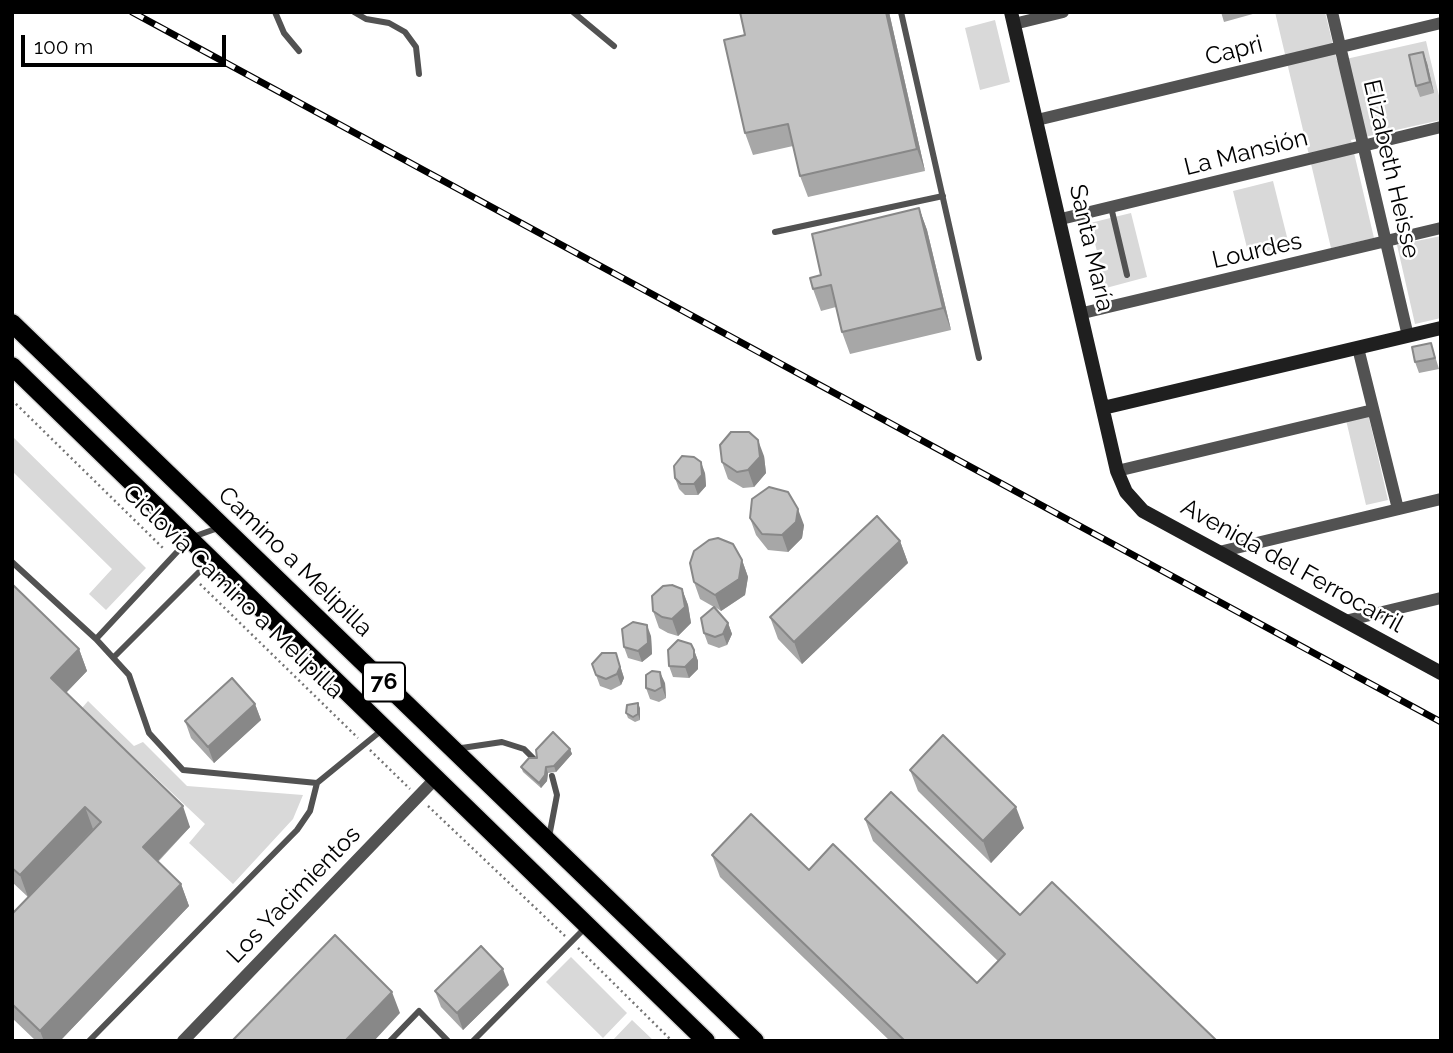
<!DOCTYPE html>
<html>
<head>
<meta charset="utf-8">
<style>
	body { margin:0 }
	#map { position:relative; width:1453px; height:1053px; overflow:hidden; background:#fff; font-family:Raleway,sans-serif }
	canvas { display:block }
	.frame { position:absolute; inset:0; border:14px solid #000; pointer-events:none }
	.scale { position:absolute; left:21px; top:35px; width:205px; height:32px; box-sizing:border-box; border:4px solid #000; border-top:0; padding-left:9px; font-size:21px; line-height:24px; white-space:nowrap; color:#000; -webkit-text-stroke:5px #fff; paint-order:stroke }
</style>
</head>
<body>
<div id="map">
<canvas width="1453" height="1053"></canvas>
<div class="frame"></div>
<div class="scale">100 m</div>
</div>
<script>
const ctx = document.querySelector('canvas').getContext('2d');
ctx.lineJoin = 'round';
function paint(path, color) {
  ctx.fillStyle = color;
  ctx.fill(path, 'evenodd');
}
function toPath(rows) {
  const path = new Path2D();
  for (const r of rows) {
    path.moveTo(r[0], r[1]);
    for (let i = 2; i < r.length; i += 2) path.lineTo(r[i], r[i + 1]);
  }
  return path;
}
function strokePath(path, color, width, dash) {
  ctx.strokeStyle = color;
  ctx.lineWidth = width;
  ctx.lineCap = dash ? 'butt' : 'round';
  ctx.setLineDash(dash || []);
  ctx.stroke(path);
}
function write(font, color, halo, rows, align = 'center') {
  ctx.font = font + ' Raleway,sans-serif';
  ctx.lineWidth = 5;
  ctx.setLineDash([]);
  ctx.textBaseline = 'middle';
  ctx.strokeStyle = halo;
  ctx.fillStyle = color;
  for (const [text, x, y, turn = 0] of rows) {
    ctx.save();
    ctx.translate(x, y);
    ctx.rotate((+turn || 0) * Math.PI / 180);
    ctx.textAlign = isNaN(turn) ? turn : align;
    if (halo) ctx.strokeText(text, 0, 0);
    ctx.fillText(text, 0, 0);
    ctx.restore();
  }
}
paint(toPath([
	[1275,12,1325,12,1337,61,1426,41,1441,104,1441,120,1351,140,1374,238,1331,248],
	[995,20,1010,82,980,90,965,28],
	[1273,181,1289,245,1249,256,1233,191],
	[1131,213,1147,277,1106,288,1090,223],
	[1441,236,1441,318,1415,324,1397,245],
	[1368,414,1388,500,1366,505,1346,420],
	[12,436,146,568,106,610,89,594,112,569,12,471],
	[88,701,134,746,143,742,187,786,303,795,293,819,233,884,189,843,205,824,82,708],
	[571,957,627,1013,603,1038,546,982],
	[632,1020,654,1041,612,1041]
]), '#d9d9d9');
const primary = toPath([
	[12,323,755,1041],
	[12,366,706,1041]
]);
strokePath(primary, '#dbdbdb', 21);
strokePath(toPath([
	[12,400,165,550],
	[200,584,358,738],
	[370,750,410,789],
	[428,806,565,936],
	[578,948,672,1041]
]), '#747474', 2.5, [2, 3.5]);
strokePath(toPath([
	[275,12,284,33,299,51],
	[354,12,366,19,389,23,405,32,416,47,419,74],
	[573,12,614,46],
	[901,12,979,358],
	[1111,207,1127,275],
	[775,232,943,196],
	[12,562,96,639,129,675,149,733,183,770,317,783],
	[96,639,190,538,218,528],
	[114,657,209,562],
	[455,749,502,742,524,749,535,760],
	[549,837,557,795,552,776],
	[89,1041,297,830,310,811,317,783,382,730],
	[390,1041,419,1011,448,1041],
	[473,1041,585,928]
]), '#525252', 6);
strokePath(toPath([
	[1332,12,1408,336],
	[1014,24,1063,12],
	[1037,120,1441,23],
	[1061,219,1441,127],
	[1083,313,1441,228],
	[1358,348,1398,509],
	[1117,471,1373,410],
	[1219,552,1441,499],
	[1345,621,1441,598],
	[183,1041,436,778]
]), '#525252', 12);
strokePath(toPath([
	[1011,12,1117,471,1126,492,1143,511,1441,673],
	[1103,408,1441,328]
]), '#1f1f1f', 14);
strokePath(primary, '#000', 18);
const rail = toPath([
	[132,12,1441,722]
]);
strokePath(rail, '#000', 7);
strokePath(rail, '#fff', 4.5, [13]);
paint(toPath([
	[740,12,889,12,925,171,808,197,800,176,793,146,753,155,745,133,745,35],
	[1221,12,1260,12,1224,22],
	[1427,63,1434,93,1420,97,1416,86],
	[919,208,927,230,951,330,850,354,842,332,836,307,821,311,813,289,821,275],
	[1431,343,1439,369,1419,373,1415,362],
	[764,456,766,473,754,487,743,488,728,479,722,462],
	[705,473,706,486,698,495,685,495,679,489,675,478],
	[750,518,804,525,802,538,788,552,768,550,756,535],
	[900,541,908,563,802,664,778,639,770,617],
	[742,560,748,577,745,595,721,611,715,607,728,623,732,634,727,645,719,648,708,644,704,633,714,607,700,599,694,582],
	[12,584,79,649,87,671,66,693,190,827,158,862,181,884,189,906,60,1041,36,1041,12,1018,12,914,94,829,28,897,12,882],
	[682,589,688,605,691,623,678,636,668,633,659,628,653,611],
	[651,636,652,654,642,662,628,658,624,647],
	[694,650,698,661,698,669,689,678,673,677,669,666],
	[616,653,624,678,621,685,611,690,600,686,592,664],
	[665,683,666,698,659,702,650,699,646,688],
	[255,704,261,720,214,763,191,738,185,721],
	[640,708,640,720,635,722,628,718,626,713],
	[570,749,572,754,556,772,548,773,547,781,541,788,523,772,521,767,537,758],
	[910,770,1024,828,991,863,918,791],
	[865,819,1020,915,1217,1041,890,1041,720,877,712,855,809,870,977,983,998,961,873,841],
	[509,985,463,1030,441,1007,435,991]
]), '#a7a7a7');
paint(toPath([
	[886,12,889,12,925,171,917,149],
	[1423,52,1427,63,1434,93,1430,82],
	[919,208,927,230,951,330,943,308],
	[758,440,764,456,766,473,754,487,748,470],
	[701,462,705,473,706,486,698,495,694,484],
	[798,509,804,525,802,538,788,552,782,535],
	[900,541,908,563,802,664,794,642],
	[742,560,748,577,745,595,721,611,715,595],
	[682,589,688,605,691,623,678,636,672,619],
	[728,623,732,634,727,645,723,634],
	[647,625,651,636,652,654,642,662,638,651],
	[79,649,87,671,59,700,51,678],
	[694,650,698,661,698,669,689,678,685,667],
	[616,653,624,678,621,685,617,674],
	[660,672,665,683,666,698,662,687],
	[638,703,640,708,640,720,638,714],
	[255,704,261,720,214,763,208,747],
	[570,749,572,754,556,772,554,766],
	[546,767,548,773,547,781,541,788,539,783],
	[183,806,190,827,150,869,143,847],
	[85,807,93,829,28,897,20,875],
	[1016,807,1024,828,991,863,983,841],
	[181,884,189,906,60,1041,44,1041,40,1031],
	[503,969,509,985,463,1030,457,1013],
	[392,992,400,1013,374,1041,345,1041]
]), '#888');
const building = toPath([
	[740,12,886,12,917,149,800,176,788,124,745,133,724,40,745,35,740,12],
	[1423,52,1430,82,1416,86,1409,55,1423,52],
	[919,208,943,308,842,332,831,285,813,289,810,278,821,275,812,234,919,208],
	[1431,343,1435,358,1415,362,1412,347,1431,343],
	[731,432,749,432,758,440,760,457,748,470,737,472,722,462,720,445,731,432],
	[682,456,694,457,701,462,702,475,694,484,681,484,675,478,674,466,682,456],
	[769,487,788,492,798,509,796,522,782,535,762,534,750,518,752,499,769,487],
	[877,516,900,541,794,642,770,617,877,516],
	[718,538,733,544,742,560,739,579,715,595,694,582,690,563,694,551,709,540,718,538],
	[12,584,79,649,51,678,183,806,143,847,181,884,40,1031,12,1004,12,914,101,822,85,807,20,875,12,868,12,584],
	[672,585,682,589,685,607,672,619,662,617,653,611,652,596,663,586,672,585],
	[714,607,728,623,723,634,715,637,704,633,701,618,714,607],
	[633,622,647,625,648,643,638,651,624,647,622,629,633,622],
	[678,640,691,644,694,650,694,658,685,667,669,666,668,650,678,640],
	[602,653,616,653,620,667,617,674,606,679,596,675,592,664,602,653],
	[652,671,660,672,662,687,655,691,646,688,646,675,652,671],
	[232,678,255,704,208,747,185,721,232,678],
	[638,703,638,714,633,717,626,713,627,705,638,703],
	[553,732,570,749,554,766,546,767,545,775,539,783,521,767,529,758,537,758,536,750,553,732],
	[943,735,1016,807,983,841,910,770,943,735],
	[891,792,1020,915,1052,882,1217,1041,905,1041,712,855,751,814,809,870,833,844,977,983,1005,954,865,819,891,792],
	[335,935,392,992,345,1041,232,1041,335,935],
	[481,946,503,969,457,1013,435,991,481,946]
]);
paint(building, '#c2c2c2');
strokePath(building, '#888', 2);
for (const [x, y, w] of [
	[384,682,42]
]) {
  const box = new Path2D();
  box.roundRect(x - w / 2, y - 19.5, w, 39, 5);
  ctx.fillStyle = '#fff';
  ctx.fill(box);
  strokePath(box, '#000', 2);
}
write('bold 23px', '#000', null, [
	["76",384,682]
]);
write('24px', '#000', '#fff', [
	["Capri",1234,51,-14],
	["La Mansión",1246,153,-14],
	["Elizabeth Heisse",1391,169,77],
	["Santa María",1091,248,77],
	["Lourdes",1257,251,-13],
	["Camino a Melipilla",295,562,44],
	["Avenida del Ferrocarril",1292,566,29],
	["Ciclovía Camino a Melipilla",233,592,44],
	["Los Yacimientos",294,895,-46]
]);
</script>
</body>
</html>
